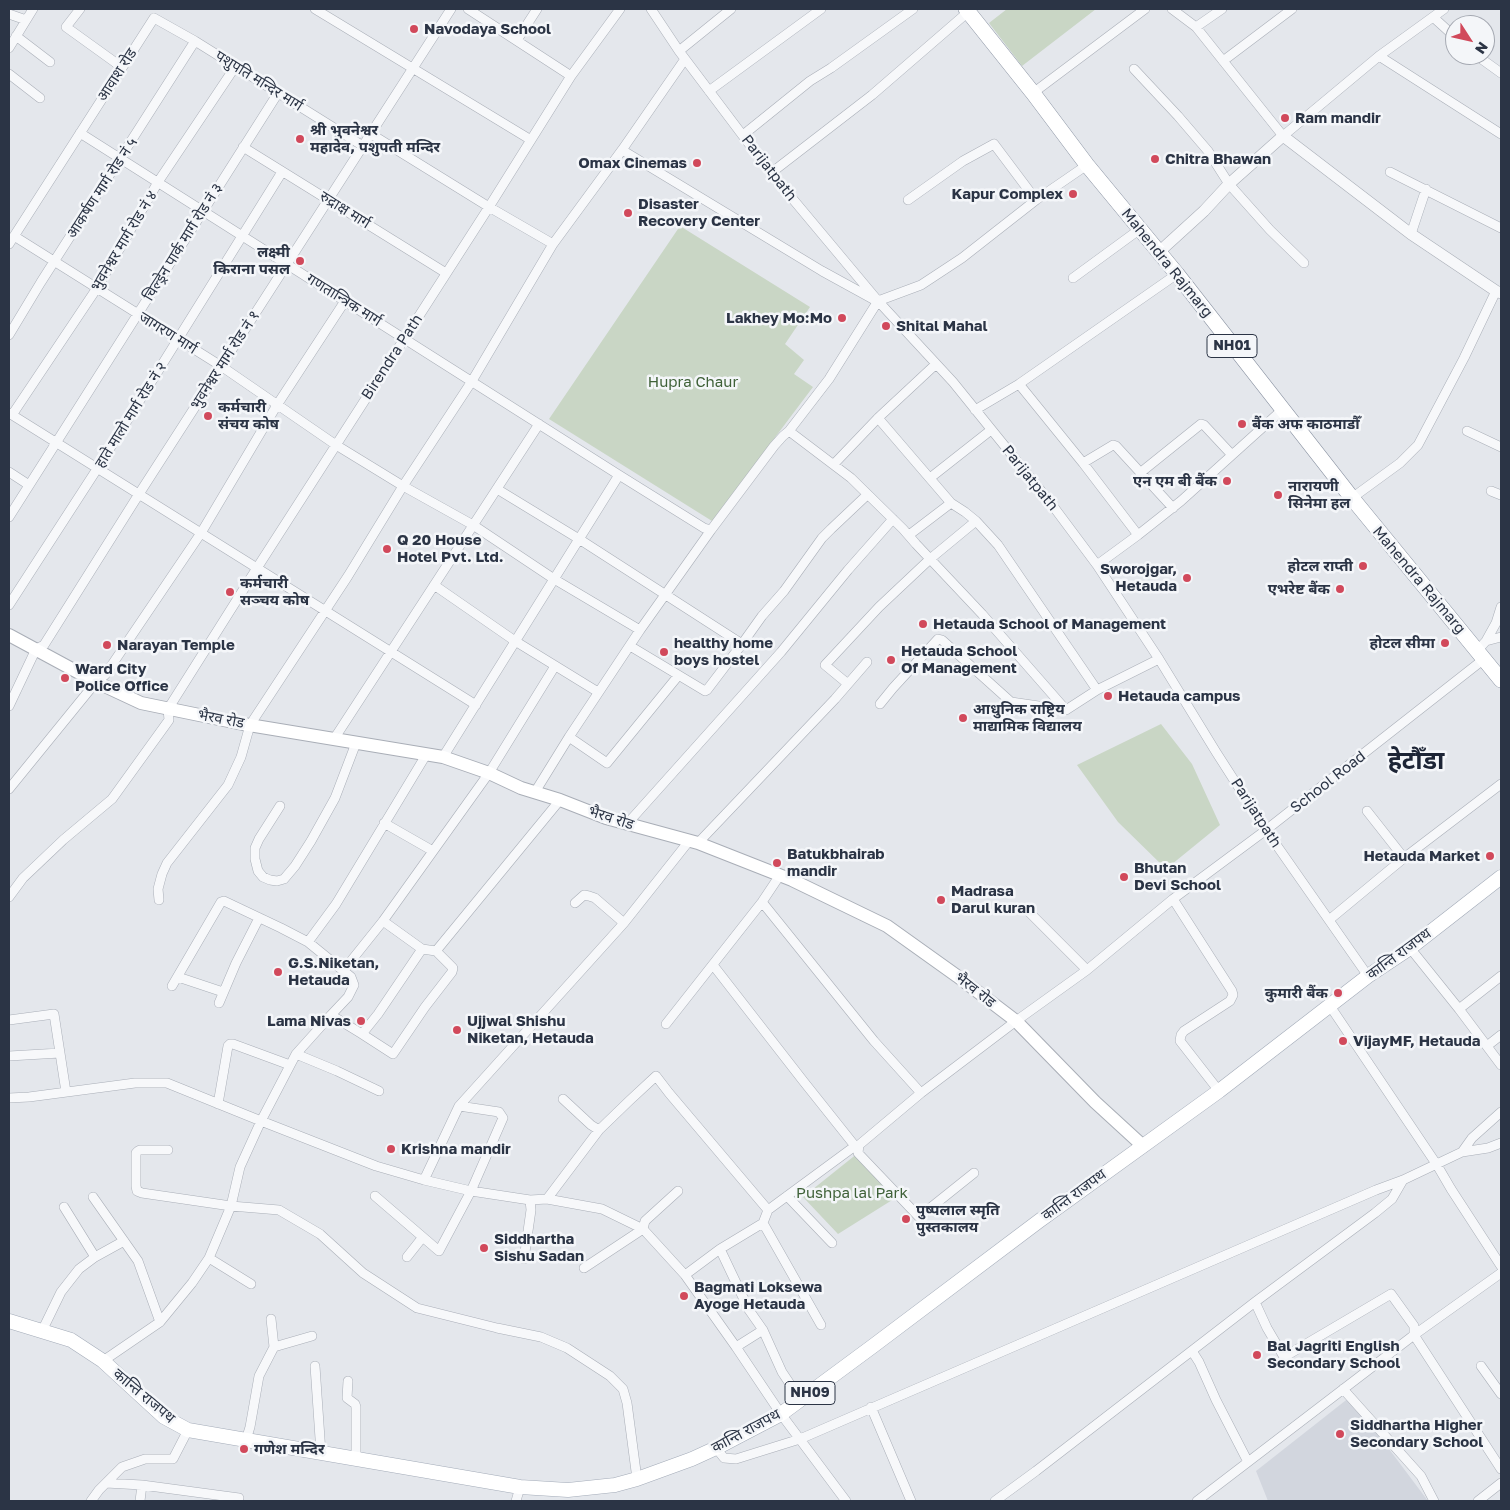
<!DOCTYPE html>
<html>
<head>
<meta charset="utf-8">
<style>
	body { margin:0 }
	#map { position:relative; width:1510px; height:1510px; overflow:hidden; background:#e4e7ec; font-family:"Golos Text",sans-serif }
	canvas { display:block }
	.frame { position:absolute; inset:0; border:10px solid #2b3445; pointer-events:none }
	.north { position:absolute; left:1445px; top:15px; width:50px; height:50px; box-sizing:border-box; background:#f4f6f9; border:1px solid #a4a8b1; border-radius:50%; rotate:125deg; font-size:14px; font-weight:700; line-height:20px; text-align:center; color:#2b3445 }
	.north::after { content:''; display:block; margin:auto; width:18px; height:22px; background:#d1495b; clip-path:polygon(50% 0,100% 100%,50% 72%,0 100%) }
</style>
</head>
<body>
<div id="map">
<canvas width="1510" height="1510"></canvas>
<div class="frame"></div>
<div class="north">N</div>
</div>
<script>
const ctx = document.querySelector('canvas').getContext('2d');
ctx.lineJoin = 'round';
function paint(path, color) {
  ctx.fillStyle = color;
  ctx.fill(path, 'evenodd');
}
function toPath(rows) {
  const path = new Path2D();
  for (const r of rows) {
    path.moveTo(r[0], r[1]);
    for (let i = 2; i < r.length; i += 2) path.lineTo(r[i], r[i + 1]);
  }
  return path;
}
function strokePath(path, color, width, dash) {
  ctx.strokeStyle = color;
  ctx.lineWidth = width;
  ctx.lineCap = dash ? 'butt' : 'round';
  ctx.setLineDash(dash || []);
  ctx.stroke(path);
}
function write(font, color, halo, rows, align = 'center') {
  ctx.font = font + ' "Golos Text","Noto Sans Devanagari",sans-serif';
  ctx.lineWidth = 5;
  ctx.setLineDash([]);
  ctx.textBaseline = 'middle';
  ctx.strokeStyle = halo;
  ctx.fillStyle = color;
  for (const [text, x, y, turn = 0] of rows) {
    ctx.save();
    ctx.translate(x, y);
    ctx.rotate((+turn || 0) * Math.PI / 180);
    ctx.textAlign = isNaN(turn) ? turn : align;
    if (halo) ctx.strokeText(text, 0, 0);
    ctx.fillText(text, 0, 0);
    ctx.restore();
  }
}
paint(toPath([
	[1350,1397,1428,1501,1268,1501,1256,1471]
]), '#d2d6de');
paint(toPath([
	[1007,9,1096,9,1022,66,989,23],
	[680,226,810,307,785,344,804,360,794,374,813,387,712,521,549,419],
	[1161,724,1192,764,1220,825,1166,869,1118,822,1077,765],
	[858,1153,897,1197,838,1234,803,1197]
]), '#c9d6c5');
const minor = toPath([
	[80,9,66,27,116,63,121,69],
	[315,9,531,140],
	[468,9,571,76],
	[651,9,679,51,771,173,878,301,953,382,1050,502,1097,565,1159,659,1216,752,1266,830,1368,976],
	[1172,9,1196,27,1283,136,1379,56,1444,9],
	[9,14,26,20],
	[1433,17,1455,37],
	[1196,27,1222,9],
	[16,36,50,62],
	[517,40,537,9],
	[9,48,33,9],
	[679,51,731,9],
	[1476,55,1501,73],
	[1379,56,1501,134],
	[1223,61,1292,9],
	[1134,69,1178,116,1208,151,1229,184,1270,230,1304,263],
	[9,74,40,98],
	[709,91,821,9],
	[1033,93,1145,9],
	[80,133,619,475,704,528,711,530],
	[371,134,489,207,553,244],
	[743,135,810,81,831,68,913,9],
	[243,147,446,273],
	[622,150,822,271,873,299],
	[1390,172,1501,228],
	[771,173,872,95,968,12],
	[908,200,963,161,994,144,1036,200],
	[1411,234,1426,189],
	[14,236,221,366,336,445,403,486,473,525,554,579,640,630],
	[9,244,154,18,195,41,363,146],
	[1073,278,1140,229],
	[9,335,41,282,195,41],
	[1019,384,1083,463,1138,535],
	[975,410,1019,384,1177,274],
	[9,413,476,705],
	[12,415,97,288,158,182,235,67],
	[878,418,951,503,965,512,976,521,998,545,1097,690],
	[789,431,851,478,903,529,916,544,982,614,1066,710],
	[1467,431,1501,447],
	[1083,463,1113,445,1116,446,1173,508],
	[834,464,878,418,936,364],
	[9,472,29,485],
	[1140,473,1201,424,1204,425,1232,455],
	[930,478,991,430],
	[497,489,579,539,742,644],
	[1491,491,1501,495],
	[1352,498,1400,463,1418,445,1464,358,1496,291],
	[9,517,278,93],
	[909,535,951,503],
	[1097,565,1138,535,1181,501,1282,410],
	[434,585,515,641,598,692],
	[9,605,97,469,282,172],
	[1486,641,1501,637],
	[630,646,705,691,707,690,742,644,762,616,784,591,822,538,831,529,867,495],
	[1477,651,1486,641,1496,623,1501,607],
	[848,684,825,665,879,607,930,559,976,521],
	[880,704,893,688,938,639,942,640,1011,702,1066,710,1097,690,1159,659],
	[9,706,36,649,44,645,139,494,451,9],
	[569,737,607,763,678,676],
	[334,739,539,424],
	[443,757,619,475],
	[9,789,96,682,105,675,201,533,277,405,345,301],
	[535,792,569,737,640,630,711,530,774,446,783,436,789,431,829,379,878,301,921,285,962,258,1036,200,1087,165],
	[280,806,259,839,255,848,255,859,258,871,263,877,270,880,277,881,284,879,295,866,311,841,335,798,356,743],
	[1367,811,1404,858],
	[384,823,433,851],
	[627,824,781,652,848,570,893,519],
	[698,843,835,699,867,662],
	[9,897,23,878,63,840,112,799,169,720,168,709,257,568,489,207,571,76,620,9],
	[1173,899,1232,991,1233,995,1230,1001,1184,1031,1181,1035,1180,1041,1219,1091],
	[159,900,158,889,162,874,167,863,228,785,241,757,250,725,348,576,403,486,472,381,553,244,622,150,685,59],
	[762,902,874,1041,921,1093],
	[575,903,584,895,589,896,595,898,624,923],
	[1027,910,1087,970],
	[1329,920,1404,858,1501,784],
	[383,921,422,949],
	[308,942,336,904,426,755],
	[1410,948,1459,1009,1501,1065],
	[713,965,804,1082,855,1146],
	[343,971,383,921,489,773,555,666],
	[178,977,223,992],
	[172,986,221,902,224,901,281,928,308,942,351,977,354,985,348,997,331,1015],
	[219,1003,236,963,259,918],
	[1330,1006,1437,1165,1451,1189,1501,1266],
	[1459,1009,1501,976],
	[9,1020,54,1014,66,1092],
	[666,1024,762,902,780,875],
	[362,1034,393,1054,425,1007,452,972,453,968,436,951,560,800],
	[1487,1046,1501,1035],
	[296,1054,337,1071,379,1091],
	[9,1056,60,1053],
	[9,1098,29,1097,135,1083,167,1083,261,1121,376,1166,424,1180,471,1191,530,1200,547,1199,602,1209,643,1229,685,1275,736,1347,781,1414,846,1501],
	[563,1099,591,1125,599,1130],
	[218,1104,228,1046,230,1044,233,1044,290,1065],
	[859,1145,858,1153,919,1217,974,1173],
	[168,1150,140,1150,138,1151,136,1153,136,1186,137,1191,142,1193,231,1206,279,1210,320,1234,363,1273,417,1308,497,1328,541,1337,567,1348,610,1376,623,1389,627,1403,637,1479],
	[1462,1152,1488,1148,1501,1143],
	[424,1180,459,1106,624,923,689,841],
	[375,1196,439,1251,471,1191,503,1118,499,1112,459,1106],
	[787,1196,832,1243],
	[93,1197,138,1261,160,1322],
	[547,1199,599,1130,629,1101,656,1076,669,1093,768,1210],
	[64,1207,95,1257,124,1241],
	[763,1223,821,1325],
	[720,1249,749,1310,763,1330,782,1372,800,1399],
	[407,1257,422,1238],
	[209,1258,251,1284],
	[524,1259,531,1210,530,1200],
	[584,1268,643,1229,645,1221,678,1191],
	[685,1275,720,1249,763,1223,768,1210,855,1146,859,1145,921,1093,1016,1021,1087,970,1173,899,1266,830,1484,659],
	[1255,1302,1267,1328,1284,1357,1391,1294,1414,1326,1414,1335,1501,1469],
	[42,1331,61,1292,79,1269,95,1257],
	[274,1347,312,1336],
	[736,1347,763,1330],
	[1192,1351,1199,1362,1216,1400,1248,1462],
	[103,1361,160,1322,192,1283,209,1258,231,1206,240,1167,261,1121,296,1054,331,1015,362,1034,378,1014,422,949,436,951],
	[315,1366,321,1453],
	[1481,1366,1501,1394],
	[348,1381,347,1398,355,1404,356,1407,356,1459],
	[1343,1389,1421,1476,1434,1501],
	[871,1407,911,1501],
	[246,1440,250,1427,259,1376,274,1347,271,1319],
	[716,1448,724,1458,736,1459,800,1439,1376,1190,1403,1180],
	[106,1483,142,1485,239,1498],
	[91,1501,99,1490,122,1467,145,1459,173,1459,188,1430],
	[140,1501,142,1485],
	[516,1501,520,1487],
	[995,1501,1036,1471,1255,1302,1375,1213,1392,1199,1403,1180,1462,1152,1472,1138,1501,1112],
	[1197,1501,1414,1335,1501,1273],
	[1478,1501,1501,1483]
]);
const tertiary = toPath([
	[1159,252,1204,211,1229,184,1283,136,1411,234,1496,291,1501,293]
]);
const secondary = toPath([
	[9,635,96,682,141,703,243,724,443,757,489,773,521,788,560,800,606,818,698,843,792,880,887,926,957,976,1016,1021,1095,1102,1143,1146]
]);
const primary = toPath([
	[9,1321,71,1340,103,1361,164,1417,188,1430,520,1487,568,1490,615,1485,637,1479,692,1459,716,1448,781,1414,873,1346,1039,1221,1219,1091,1368,976,1410,948,1501,877]
]);
const trunk = toPath([
	[966,9,1033,93,1087,165,1177,274,1352,498,1501,680]
]);
strokePath(minor, '#a9aeb7', 10);
strokePath(tertiary, '#a9aeb7', 12);
strokePath(secondary, '#a9aeb7', 14);
strokePath(primary, '#a3abb8', 15);
strokePath(trunk, '#8b94a3', 16);
strokePath(minor, '#f7f8fa', 9);
strokePath(tertiary, '#f7f8fa', 11);
strokePath(secondary, '#fff', 12);
strokePath(primary, '#fff', 14);
strokePath(trunk, '#fff', 15);
for (const [x, y, r, color] of [
	[414,29,5,"#d1495b"],
	[1285,118,5,"#d1495b"],
	[300,139,5,"#d1495b"],
	[1155,159,5,"#d1495b"],
	[697,163,5,"#d1495b"],
	[1073,194,5,"#d1495b"],
	[628,213,5,"#d1495b"],
	[300,261,5,"#d1495b"],
	[842,318,5,"#d1495b"],
	[886,326,5,"#d1495b"],
	[208,416,5,"#d1495b"],
	[1242,424,5,"#d1495b"],
	[1227,481,5,"#d1495b"],
	[1278,495,5,"#d1495b"],
	[387,549,5,"#d1495b"],
	[1363,566,5,"#d1495b"],
	[1187,578,5,"#d1495b"],
	[1340,589,5,"#d1495b"],
	[230,592,5,"#d1495b"],
	[923,624,5,"#d1495b"],
	[1445,643,5,"#d1495b"],
	[107,645,5,"#d1495b"],
	[664,652,5,"#d1495b"],
	[891,660,5,"#d1495b"],
	[65,678,5,"#d1495b"],
	[1108,696,5,"#d1495b"],
	[963,718,5,"#d1495b"],
	[1490,856,5,"#d1495b"],
	[777,863,5,"#d1495b"],
	[1124,877,5,"#d1495b"],
	[941,900,5,"#d1495b"],
	[278,972,5,"#d1495b"],
	[1338,993,5,"#d1495b"],
	[361,1021,5,"#d1495b"],
	[457,1030,5,"#d1495b"],
	[1343,1041,5,"#d1495b"],
	[391,1149,5,"#d1495b"],
	[906,1219,5,"#d1495b"],
	[484,1248,5,"#d1495b"],
	[684,1296,5,"#d1495b"],
	[1257,1355,5,"#d1495b"],
	[1340,1434,5,"#d1495b"],
	[244,1449,5,"#d1495b"]
]) {
  const dot = new Path2D();
  dot.arc(x, y, r, 0, 2 * Math.PI);
  ctx.fillStyle = color;
  ctx.fill(dot);
  strokePath(dot, '#f4f6f9', 2);
}
for (const [x, y, w] of [
	[1232,346,50],
	[810,1393,50]
]) {
  const box = new Path2D();
  box.roundRect(x - w / 2, y - 11.5, w, 23, 4);
  ctx.fillStyle = '#f4f6f9';
  ctx.fill(box);
  strokePath(box, '#2b3445', 1);
}
write('bold 14px', '#2b3445', null, [
	["NH01",1232,346],
	["NH09",810,1393]
]);
write('bold 15px', '#2b3445', '#f4f6f9', [
	["Navodaya School",424,29],
	["Ram mandir",1295,118],
	["श्री भुवनेश्वर",310,130],
	["महादेव, पशुपती मन्दिर",310,147],
	["Chitra Bhawan",1165,159],
	["Omax Cinemas",687,163,"right"],
	["Kapur Complex",1063,194,"right"],
	["Disaster",638,204],
	["Recovery Center",638,221],
	["लक्ष्मी",290,252,"right"],
	["किराना पसल",290,269,"right"],
	["Lakhey Mo:Mo",832,318,"right"],
	["Shital Mahal",896,326],
	["कर्मचारी",218,407],
	["संचय कोष",218,424],
	["बैंक अफ काठमाडौँ",1252,424],
	["एन एम बी बैंक",1217,481,"right"],
	["नारायणी",1288,486],
	["सिनेमा हल",1288,503],
	["Q 20 House",397,540],
	["Hotel Pvt. Ltd.",397,557],
	["होटल राप्ती",1353,566,"right"],
	["Sworojgar,",1177,569,"right"],
	["Hetauda",1177,586,"right"],
	["कर्मचारी",240,583],
	["सञ्चय कोष",240,600],
	["एभरेष्ट बैंक",1330,589,"right"],
	["Hetauda School of Management",933,624],
	["healthy home",674,643],
	["boys hostel",674,660],
	["होटल सीमा",1435,643,"right"],
	["Narayan Temple",117,645],
	["Hetauda School",901,651],
	["Of Management",901,668],
	["Ward City",75,669],
	["Police Office",75,686],
	["Hetauda campus",1118,696],
	["आधुनिक राष्ट्रिय",973,709],
	["माद्यामिक विद्यालय",973,726],
	["Batukbhairab",787,854],
	["mandir",787,871],
	["Hetauda Market",1480,856,"right"],
	["Bhutan",1134,868],
	["Devi School",1134,885],
	["Madrasa",951,891],
	["Darul kuran",951,908],
	["G.S.Niketan,",288,963],
	["Hetauda",288,980],
	["कुमारी बैंक",1328,993,"right"],
	["Lama Nivas",351,1021,"right"],
	["Ujjwal Shishu",467,1021],
	["Niketan, Hetauda",467,1038],
	["VijayMF, Hetauda",1353,1041],
	["Krishna mandir",401,1149],
	["पुष्पलाल स्मृति",916,1210],
	["पुस्तकालय",916,1227],
	["Siddhartha",494,1239],
	["Sishu Sadan",494,1256],
	["Bagmati Loksewa",694,1287],
	["Ayoge Hetauda",694,1304],
	["Bal Jagriti English",1267,1346],
	["Secondary School",1267,1363],
	["Siddhartha Higher",1350,1425],
	["Secondary School",1350,1442],
	["गणेश मन्दिर",254,1449]
], 'left');
write('15px', '#2b3445', '#f4f6f9', [
	["आवाश रोड",117,75,-57],
	["पशुपति मन्दिर मार्ग",259,81,32],
	["Parijatpath",769,168,52],
	["आकर्षण मार्ग रोड नं ५",102,188,-57],
	["रुद्राक्ष मार्ग",345,210,32],
	["भुवनेश्वर मार्ग रोड नं ४",124,241,-59],
	["चिल्ड्रेन पार्क मार्ग रोड नं ३",183,242,-58],
	["Mahendra Rajmarg",1167,263,51],
	["गणतान्त्रिक मार्ग",344,300,32],
	["जागरण मार्ग",168,333,32],
	["Birendra Path",392,357,-57],
	["भुवनेश्वर मार्ग रोड नं १",225,360,-57],
	["हाते मालो मार्ग रोड नं २",131,415,-58],
	["Parijatpath",1030,478,51],
	["Mahendra Rajmarg",1419,580,50],
	["भैरव रोड",221,719,11],
	["School Road",1328,782,-38],
	["Parijatpath",1256,813,57],
	["भैरव रोड",611,818,18],
	["कान्ति राजपथ",1399,954,-36],
	["भैरव रोड",975,990,38],
	["कान्ति राजपथ",1074,1195,-36],
	["कान्ति राजपथ",144,1396,40],
	["कान्ति राजपथ",746,1431,-28]
]);
write('15px', '#3f6138', '#f4f6f9', [
	["Hupra Chaur",693,382],
	["Pushpa lal Park",852,1193]
]);
write('bold 25px', '#1d2536', '#f4f6f9', [
	["हेटौँडा",1416,761]
]);
</script>
</body>
</html>
